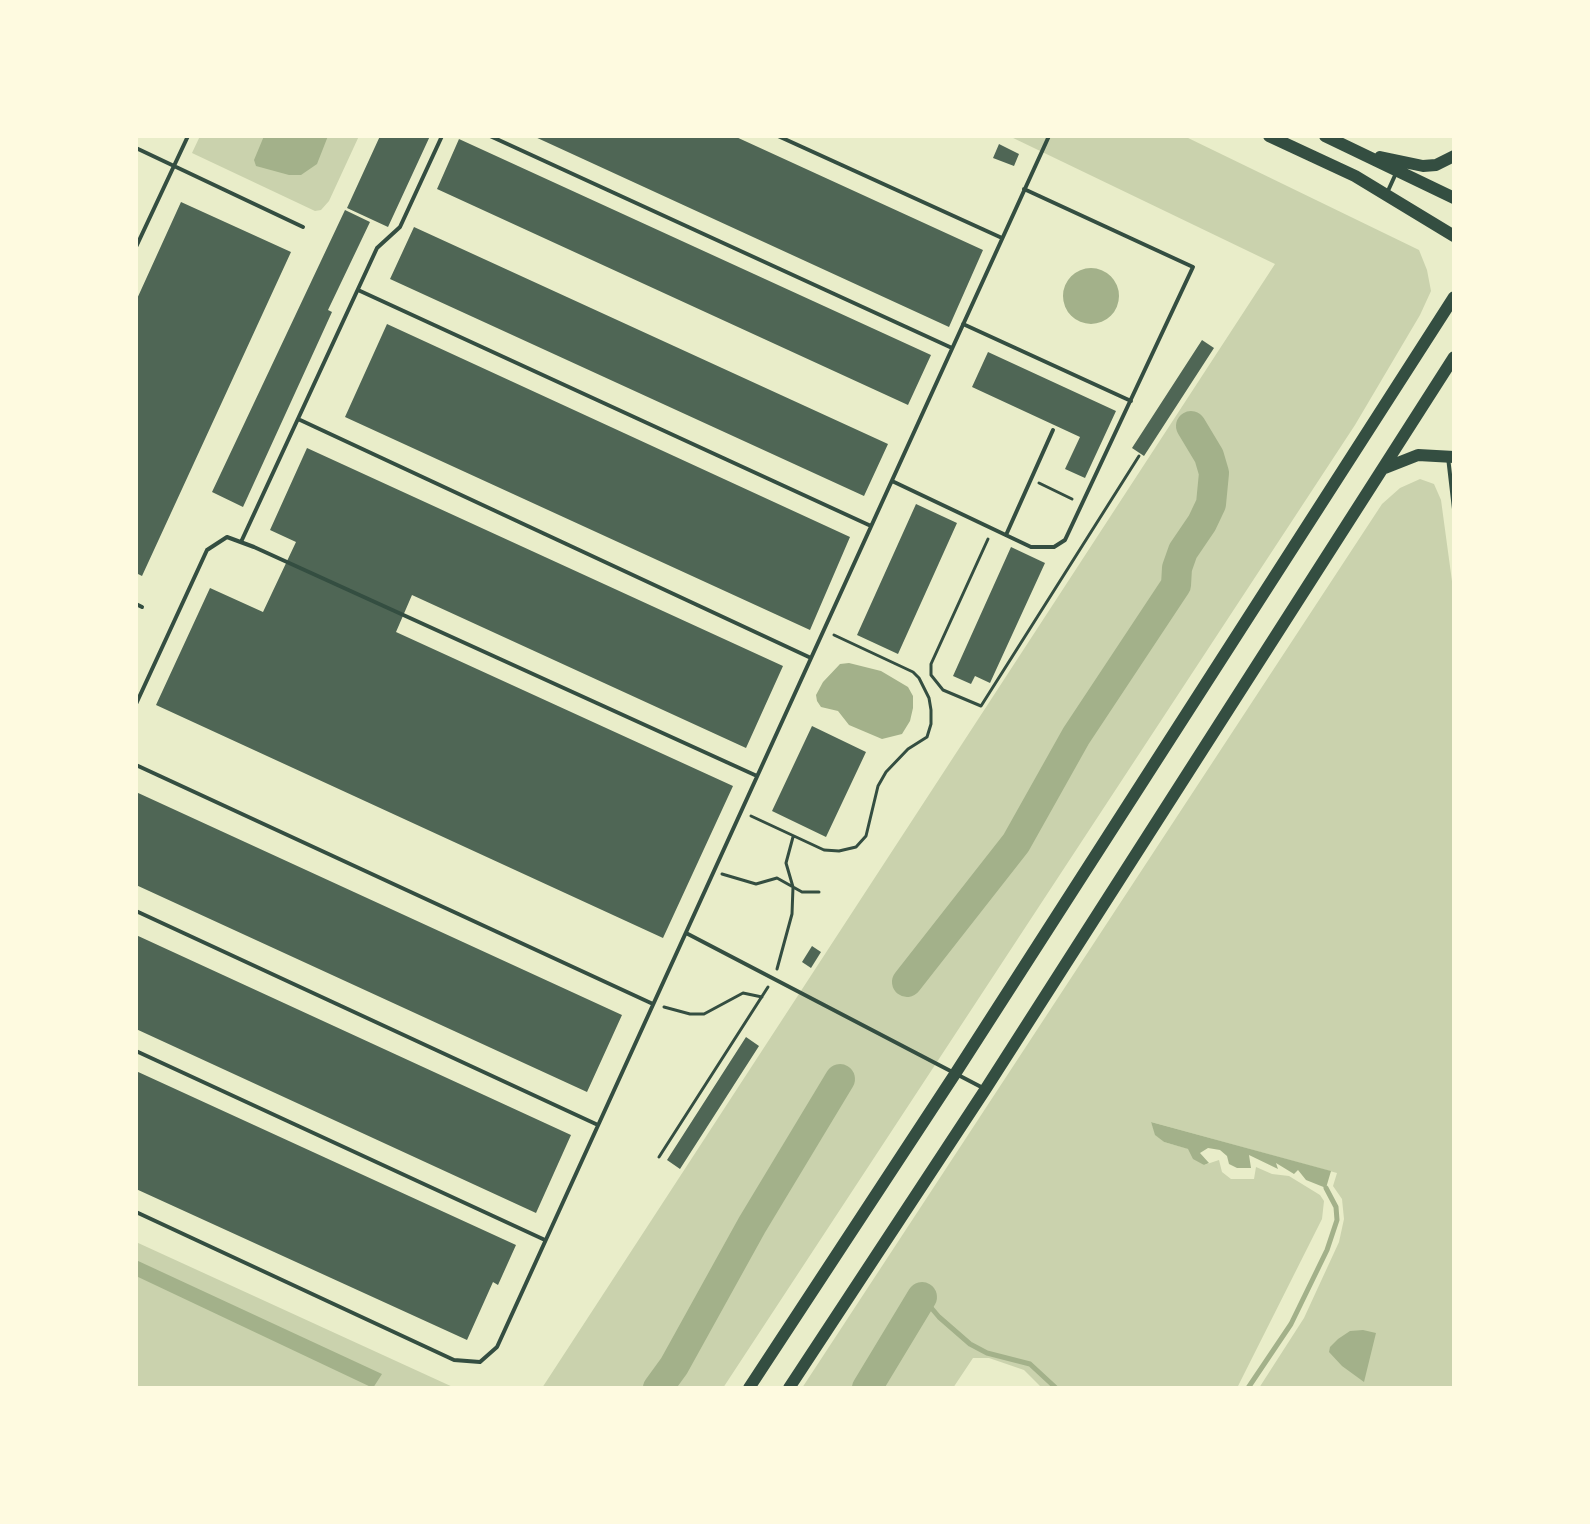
<!DOCTYPE html>
<html>
<head>
<meta charset="utf-8">
<style>
	body { margin:0 }
	#map { position:relative; width:1590px; height:1524px; overflow:hidden; background:#e9edc9; font-family:Karla,sans-serif }
	canvas { display:block }
	.frame { position:absolute; inset:0; border:138px solid #fefae0; pointer-events:none }
</style>
</head>
<body>
<div id="map">
<canvas width="1590" height="1524"></canvas>
<div class="frame"></div>
</div>
<script>
const ctx = document.querySelector('canvas').getContext('2d');
ctx.lineJoin = 'round';
function paint(path, color) {
  ctx.fillStyle = color;
  ctx.fill(path, 'evenodd');
}
function toPath(rows) {
  const path = new Path2D();
  for (const r of rows) {
    if (r.length === 3) {
      path.moveTo(r[0] + r[2], r[1]);
      path.arc(r[0], r[1], r[2], 0, 2 * Math.PI);
      continue;
    }
    path.moveTo(r[0], r[1]);
    for (let i = 2; i < r.length; i += 2) path.lineTo(r[i], r[i + 1]);
  }
  return path;
}
function strokePath(path, color, width, dash) {
  ctx.strokeStyle = color;
  ctx.lineWidth = width;
  ctx.lineCap = dash ? 'butt' : 'round';
  ctx.setLineDash(dash || []);
  ctx.stroke(path);
}
paint(toPath([
	[200,136,359,136,329,201,321,210,315,211,192,153],
	[1009,136,1184,136,1419,250,1427,270,1431,291,1420,315,1355,425,723,1388,542,1388,1275,264],
	[1420,479,1434,484,1441,500,1454,596,1454,1388,1259,1388,1304,1318,1339,1242,1344,1219,1342,1199,1333,1186,1337,1173,1151,1122,1156,1135,1164,1142,1189,1149,1204,1165,1219,1160,1222,1172,1231,1179,1254,1179,1256,1167,1272,1174,1289,1176,1320,1195,1324,1201,1322,1219,1237,1388,1042,1388,1024,1370,989,1358,973,1358,953,1388,802,1388,1382,504,1400,488],
	[136,1242,455,1388,136,1388]
]), '#cad2ad');
paint(toPath([
	[264,136,328,136,317,164,301,175,289,175,256,166,254,160],
	[1091,296,28],
	[849,663,881,671,908,687,913,696,913,708,910,721,902,734,882,739,849,725,838,711,821,707,817,701,816,695,823,682,840,664],
	[1151,1122,1331,1171,1326,1188,1306,1180,1298,1170,1294,1174,1276,1163,1278,1169,1249,1155,1251,1168,1237,1168,1229,1164,1227,1156,1220,1150,1208,1148,1200,1153,1209,1163,1204,1165,1193,1159,1188,1149,1164,1142,1155,1135],
	[136,1260,382,1374,373,1388,136,1276],
	[1363,1330,1376,1333,1364,1382,1342,1366,1329,1352,1330,1347,1338,1339,1350,1331]
]), '#a3b18a');
strokePath(toPath([
	[922,1297,939,1317,970,1344,987,1353,1030,1364,1056,1388],
	[1248,1388,1291,1324,1327,1250,1337,1220,1336,1207,1326,1188]
]), '#a3b18a', 5);
strokePath(toPath([
	[907,982,1016,843,1076,736,1176,585,1177,568,1183,551,1202,523,1211,504,1214,473,1209,456,1191,426],
	[658,1388,674,1366,752,1225,840,1079],
	[867,1388,922,1297]
]), '#a3b18a', 30);
paint(toPath([
	[380,136,430,136,388,227,347,208],
	[533,136,734,136,983,250,949,327],
	[459,139,931,355,908,405,437,189],
	[999,144,1019,154,1014,166,993,158],
	[181,202,291,252,142,576,136,573,136,301],
	[345,210,370,222,328,310,332,312,243,507,212,492],
	[414,227,888,444,864,496,390,279],
	[387,324,850,537,810,630,345,417],
	[1202,340,1214,348,1144,456,1132,448],
	[988,352,1116,411,1085,478,1065,469,1080,437,972,387],
	[307,448,783,666,746,748,412,595,396,632,733,786,663,938,156,705,210,588,263,612,296,542,270,530],
	[916,504,957,523,898,654,857,635],
	[1011,547,1045,563,990,683,975,676,971,684,953,676],
	[812,726,866,752,826,837,772,811],
	[136,792,622,1015,587,1092,136,885],
	[136,935,571,1135,536,1213,136,1029],
	[812,946,821,952,811,968,802,962],
	[746,1037,759,1046,680,1169,667,1160],
	[136,1071,516,1245,498,1285,493,1282,467,1340,136,1189]
]), '#4f6655');
strokePath(toPath([
	[1039,483,1072,499],
	[988,539,931,664,931,675,943,690,981,706,1139,456],
	[751,816,824,850,839,851,856,847,866,836,878,786,886,772,908,749,927,737,931,724,931,710,929,698,919,678,913,672,834,635],
	[722,874,756,884,777,878,802,892,819,892],
	[777,969,792,914,793,887,786,863,793,837],
	[664,1007,690,1014,704,1014,743,993,762,997],
	[659,1157,768,987]
]), '#344e41', 3);
strokePath(toPath([
	[490,136,952,348],
	[778,136,1002,238],
	[136,148,303,227],
	[1387,193,1397,171],
	[136,247,188,136],
	[358,290,871,526],
	[963,324,1131,401],
	[298,419,811,658],
	[1448,457,1454,509],
	[892,481,1031,547,1054,547,1065,540,1193,267,1024,189],
	[1006,535,1053,430],
	[241,542,377,248,400,227,442,136],
	[136,604,142,607],
	[136,704,207,550,227,537,254,547,757,776],
	[136,765,653,1004],
	[136,911,598,1125],
	[686,933,985,1089],
	[136,1051,545,1240],
	[136,1212,454,1360,480,1362,497,1347,1049,136]
]), '#344e41', 4);
strokePath(toPath([
	[1269,136,1355,176,1454,236],
	[1325,136,1454,198],
	[1380,157,1423,166,1436,165,1454,156],
	[1385,468,1418,455,1454,457],
	[749,1388,955,1074,1454,297],
	[789,1388,985,1090,1454,357]
]), '#344e41', 12);
</script>
</body>
</html>
